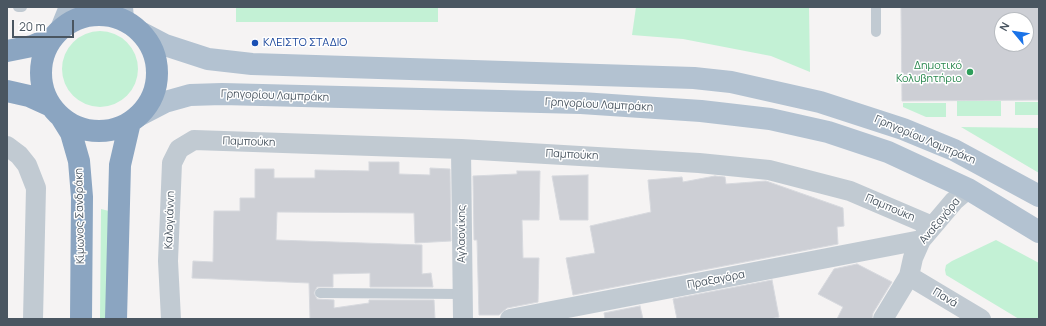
<!DOCTYPE html>
<html>
<head>
<meta charset="utf-8">
<style>
	body { margin:0 }
	#map { position:relative; width:1046px; height:326px; overflow:hidden; background:#f5f3f3; font-family:Manrope,sans-serif }
	canvas { display:block }
	.frame { position:absolute; inset:0; border:8px solid #4a5661; pointer-events:none }
	.north { position:absolute; left:994px; top:12px; width:40px; height:40px; box-sizing:border-box; background:#fff; border:1px solid #b7bbc0; border-radius:50%; rotate:299deg; font-size:11px; font-weight:700; line-height:16px; text-align:center; color:#4a5661 }
	.north::after { content:''; display:block; margin:auto; width:14px; height:18px; background:#1a73e8; clip-path:polygon(50% 0,100% 100%,50% 72%,0 100%) }
	.scale { position:absolute; left:12px; top:20px; width:62px; height:18px; box-sizing:border-box; border:2px solid #4a5661; border-top:0; padding-left:5px; font-size:12px; line-height:14px; white-space:nowrap; color:#4a5661; -webkit-text-stroke:3px #fff; paint-order:stroke }
</style>
</head>
<body>
<div id="map">
<canvas width="1046" height="326"></canvas>
<div class="frame"></div>
<div class="north">N</div>
<div class="scale">20 m</div>
</div>
<script>
const ctx = document.querySelector('canvas').getContext('2d');
ctx.lineJoin = 'round';
function paint(path, color) {
  ctx.fillStyle = color;
  ctx.fill(path, 'evenodd');
}
function toPath(rows) {
  const path = new Path2D();
  for (const r of rows) {
    if (r.length === 3) {
      path.moveTo(r[0] + r[2], r[1]);
      path.arc(r[0], r[1], r[2], 0, 2 * Math.PI);
      continue;
    }
    path.moveTo(r[0], r[1]);
    for (let i = 2; i < r.length; i += 2) path.lineTo(r[i], r[i + 1]);
  }
  return path;
}
function strokePath(path, color, width, dash) {
  ctx.strokeStyle = color;
  ctx.lineWidth = width;
  ctx.lineCap = dash ? 'butt' : 'round';
  ctx.setLineDash(dash || []);
  ctx.stroke(path);
}
function write(font, color, halo, rows, align = 'center') {
  ctx.font = font + ' Manrope,sans-serif';
  ctx.lineWidth = 3;
  ctx.setLineDash([]);
  ctx.textBaseline = 'middle';
  ctx.strokeStyle = halo;
  ctx.fillStyle = color;
  for (const [text, x, y, turn = 0] of rows) {
    ctx.save();
    ctx.translate(x, y);
    ctx.rotate((+turn || 0) * Math.PI / 180);
    ctx.textAlign = isNaN(turn) ? turn : align;
    if (halo) ctx.strokeText(text, 0, 0);
    ctx.fillText(text, 0, 0);
    ctx.restore();
  }
}
paint(toPath([
	[236,7,438,7,438,22,236,22],
	[636,7,809,7,810,72,771,56,683,39,632,35],
	[100,69,38],
	[957,101,1001,101,1001,116,957,116],
	[1015,102,1039,102,1039,115,1015,115],
	[903,103,946,103,946,117,926,117,903,107],
	[961,127,1039,128,1039,173],
	[101,209,113,212,111,319,100,319],
	[996,240,1039,263,1039,319,1019,319,946,275,945,270,946,265,952,261]
]), '#c3f1d5');
const building = toPath([
	[901,7,1039,7,1039,100,902,101,901,7],
	[1002,20,1026,20,1026,44,1002,44,1002,20],
	[369,162,399,162,399,174,430,175,430,168,450,169,451,241,415,243,414,213,277,212,276,240,422,245,422,274,431,273,433,287,370,287,370,273,333,274,333,287,317,287,314,293,317,299,334,300,334,308,369,303,369,300,434,300,435,319,310,319,309,283,192,278,193,261,213,262,214,211,240,211,240,198,255,198,255,169,274,169,274,178,315,178,315,170,369,171,369,162],
	[517,171,540,171,539,220,522,220,523,258,539,258,538,302,507,308,499,315,479,315,477,240,474,240,473,176,517,174,517,171],
	[588,175,588,220,560,220,552,176,588,175],
	[715,176,725,177,726,184,766,181,843,208,844,226,837,227,838,244,573,295,566,258,595,253,590,226,651,212,648,180,682,177,683,182,715,176],
	[857,264,892,282,873,313,872,319,837,319,843,307,818,294,834,269,857,264],
	[772,280,779,317,770,319,677,319,673,299,772,280],
	[640,306,643,319,605,319,604,313,640,306]
]);
paint(building, '#cdcfd5');
strokePath(building, '#d7d9de', 1);
strokePath(toPath([
	[18,7,22,7],
	[876,7,876,32],
	[320,293,462,294]
]), '#c1cad2', 10);
strokePath(toPath([
	[7,146,19,155,27,165,36,188,33,319],
	[461,149,463,319],
	[909,276,981,319],
	[171,319,168,261,172,163,179,149,194,140,461,149,699,163,769,170,850,191,932,226],
	[510,319,921,240],
	[883,319,909,276,913,258,921,240,954,201,968,189]
]), '#c1cad2', 20);
strokePath(toPath([
	[122,7,123,19],
	[61,29,70,7],
	[142,33,165,45,208,59,252,64,694,78,731,82,820,102,903,129,954,150,1039,196],
	[138,116,165,102,190,95,222,94,581,103,701,111,770,119,828,132,888,152,968,189,1039,232]
]), '#b3c2d1', 22);
strokePath(toPath([
	[99,73,58],
	[7,51,32,46,53,37],
	[7,91,29,96,51,106],
	[61,117,71,133,79,161,82,197,81,319],
	[116,319,120,165,130,122]
]), '#8ba5c1', 22);
for (const [x, y, r, color] of [
	[255,43,4,"#1a4fb4"],
	[970,72,4,"#2e9e5b"]
]) {
  const dot = new Path2D();
  dot.arc(x, y, r, 0, 2 * Math.PI);
  ctx.fillStyle = color;
  ctx.fill(dot);
  strokePath(dot, '#fff', 1.5);
}
write('11px', '#164399', '#fff', [
	["ΚΛΕΙΣΤΟ ΣΤΑΔΙΟ",263,43]
], 'left');
write('11px', '#27864d', '#fff', [
	["Δημοτικό",962,66],
	["Κολυβητήριο",962,79]
], 'right');
write('11px', '#4a5661', '#fff', [
	["Γρηγορίου Λαμπράκη",275,96,2],
	["Γρηγορίου Λαμπράκη",599,105,3],
	["Γρηγορίου Λαμπράκη",925,140,23],
	["Παμπούκη",249,142,2],
	["Παμπούκη",572,155,3],
	["Παμπούκη",890,208,23],
	["Κίμωνος Σανδράκη",80,216,-91],
	["Καλογιάννη",170,220,-88],
	["Αναξαγόρα",940,221,-50],
	["Αγλαονίκης",462,234,-90],
	["Πραξαγόρα",716,280,-11],
	["Πανά",945,298,31]
]);
</script>
</body>
</html>
